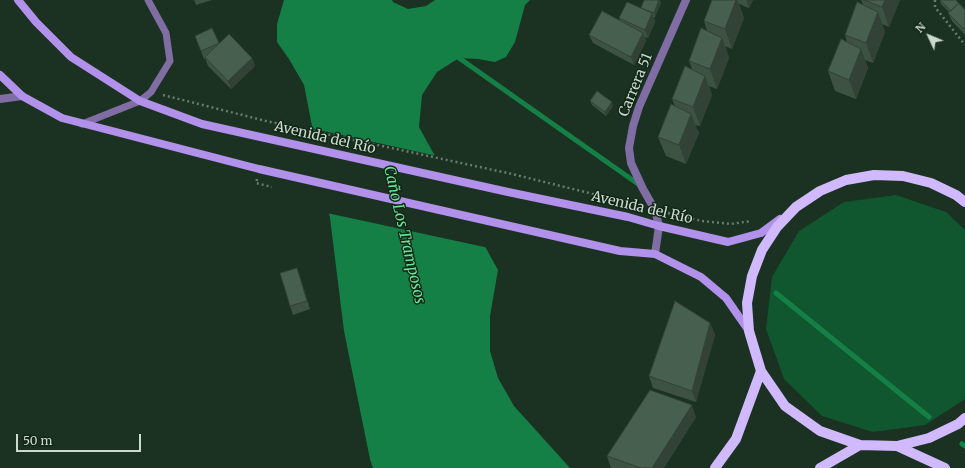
<!DOCTYPE html>
<html>
<head>
<meta charset="utf-8">
<style>
	body { margin:0 }
	#map { position:relative; width:965px; height:468px; overflow:hidden; background:#1b3122; font-family:Merriweather,serif }
	canvas { display:block }
	.north { position:absolute; left:909px; top:16px; width:40px; height:40px; -webkit-text-stroke:3px #112718; paint-order:stroke; rotate:314deg; font-size:11px; font-weight:700; line-height:16px; text-align:center; color:#ccd9cf }
	.north::after { content:''; display:block; margin:auto; width:14px; height:18px; background:#ccd9cf; clip-path:polygon(50% 0,100% 100%,50% 72%,0 100%) }
	.scale { position:absolute; left:16px; top:434px; width:125px; height:18px; box-sizing:border-box; border:2px solid #ccd9cf; border-top:0; padding-left:5px; font-size:12px; line-height:14px; white-space:nowrap; color:#ccd9cf; -webkit-text-stroke:3px #112718; paint-order:stroke }
</style>
</head>
<body>
<div id="map">
<canvas width="965" height="468"></canvas>
<div class="north">N</div>
<div class="scale">50 m</div>
</div>
<script>
const ctx = document.querySelector('canvas').getContext('2d');
ctx.lineJoin = 'round';
function paint(path, color) {
  ctx.fillStyle = color;
  ctx.fill(path, 'evenodd');
}
function toPath(rows) {
  const path = new Path2D();
  for (const r of rows) {
    path.moveTo(r[0], r[1]);
    for (let i = 2; i < r.length; i += 2) path.lineTo(r[i], r[i + 1]);
  }
  return path;
}
function strokePath(path, color, width, dash) {
  ctx.strokeStyle = color;
  ctx.lineWidth = width;
  ctx.lineCap = dash ? 'butt' : 'round';
  ctx.setLineDash(dash || []);
  ctx.stroke(path);
}
function write(font, color, halo, rows, align = 'center') {
  ctx.font = font + ' Merriweather,serif';
  ctx.lineWidth = 3;
  ctx.setLineDash([]);
  ctx.textBaseline = 'middle';
  ctx.strokeStyle = halo;
  ctx.fillStyle = color;
  for (const [text, x, y, turn = 0] of rows) {
    ctx.save();
    ctx.translate(x, y);
    ctx.rotate((+turn || 0) * Math.PI / 180);
    ctx.textAlign = isNaN(turn) ? turn : align;
    if (halo) ctx.strokeText(text, 0, 0);
    ctx.fillText(text, 0, 0);
    ctx.restore();
  }
}
paint(toPath([
	[896,195,946,212,965,230,965,399,925,425,873,432,822,416,784,379,766,329,772,277,799,231,844,202]
]), '#10562e');
paint(toPath([
	[284,0,392,0,393,2,408,9,426,6,435,0,530,0,525,5,515,42,506,57,495,62,478,59,459,58,437,72,422,95,419,127,498,270,490,316,490,351,498,378,514,406,570,468,373,468,370,459,344,331,330,218,304,85,289,59,277,42,277,24]
]), '#148046');
paint(toPath([
	[310,128,437,156,489,248,327,213]
]), '#1b3122');
strokePath(toPath([
	[459,58,641,186],
	[776,293,929,417],
	[962,444,965,446]
]), '#148046', 5);
strokePath(toPath([
	[935,0,935,7,965,45],
	[163,95,266,121,512,174,638,205],
	[257,179,256,183,272,187],
	[668,213,702,221,731,224,751,221]
]), '#697b6e', 2.5, [2, 3]);
strokePath(toPath([
	[82,124,140,101,151,92,170,61,166,33,148,0]
]), '#806da4', 7);
strokePath(toPath([
	[0,99,22,96],
	[655,254,659,226,655,210,643,189,631,163,629,148,633,126,639,107,686,0]
]), '#806da4', 8);
strokePath(toPath([
	[18,0,36,22,71,57,140,101,202,124,508,192,628,217,659,226,728,242,761,233,780,219],
	[0,75,22,96,62,118,259,169,620,251,655,254,701,277,726,298,749,331]
]), '#b191ea', 8);
strokePath(toPath([
	[965,202,956,195,931,183,903,176,874,175,846,180,820,191,796,207,777,227,762,250,752,276,747,303,749,331,761,371,785,406,820,431,860,445,897,446,929,438,958,424,965,418],
	[897,446,945,468],
	[715,468,736,439,761,371],
	[820,468,860,445]
]), '#d0b9fd', 10);
paint(toPath([
	[194,0,212,0,196,5],
	[712,0,753,0,749,8,739,4,744,18,732,49,725,46,729,58,717,89,709,86,712,95,700,126,695,125,699,133,686,164,666,156,658,137,675,106,672,99,692,69,689,61,707,31,704,21],
	[861,0,900,0,889,27,882,24,885,32,873,63,865,60,868,68,856,99,835,91,828,71,847,42,845,35,863,5],
	[940,0,965,10,965,35,952,21,948,13,949,12,941,4],
	[661,3,655,17,654,17,655,22,648,38,645,37,646,41,634,65,593,43,589,35,620,21,619,18,641,8],
	[212,28,219,44,252,58,255,66,231,89,208,66,205,58,204,59,195,36],
	[590,101,613,106,606,116,592,105],
	[297,268,310,309,293,315,290,306],
	[710,323,715,335,696,402,653,388,649,376],
	[696,417,664,468,611,468,607,456]
]), '#3d5243');
paint(toPath([
	[659,0,660,0,661,3,655,17,654,13],
	[736,0,737,0,744,18,732,49,725,29],
	[746,0,753,0,749,8],
	[885,0,900,0,889,27,882,7],
	[878,12,885,32,873,63,866,43],
	[652,13,655,22,648,38,645,30],
	[643,33,646,41,634,65,631,57],
	[722,38,729,58,717,89,710,69],
	[861,49,868,68,856,99,849,80],
	[252,58,255,66,231,89,228,81],
	[705,76,712,95,700,126,693,107],
	[612,102,613,106,606,116,605,112],
	[691,114,699,133,686,164,679,145],
	[297,268,300,276,310,309,307,301],
	[710,323,715,335,696,402,692,391],
	[692,405,696,417,664,468,652,468]
]), '#324237');
const building = toPath([
	[644,0,659,0,654,13,641,8,644,0],
	[712,0,736,0,725,29,704,21,712,0],
	[864,0,885,0,882,7,864,0],
	[940,0,956,0,960,5,959,3,951,11,940,0],
	[627,2,652,13,645,30,619,18,627,2],
	[857,2,878,12,866,43,845,35,857,2],
	[959,3,965,10,965,30,948,13,959,3],
	[602,11,643,33,631,57,589,35,602,11],
	[212,28,219,43,201,51,195,36,212,28],
	[701,28,722,38,710,69,689,61,701,28],
	[229,34,252,58,228,81,205,57,229,34],
	[841,39,861,49,849,80,828,71,841,39],
	[685,66,705,76,693,107,672,99,685,66],
	[597,91,612,102,605,112,590,101,597,91],
	[671,104,691,114,679,145,658,137,671,104],
	[297,268,307,301,290,306,280,273,297,268],
	[675,301,710,323,692,391,649,376,675,301],
	[650,390,692,405,652,468,641,468,607,456,650,390]
]);
paint(building, '#475f4e');
strokePath(building, '#324237', 1);
write('14px', '#ccd9cf', '#112718', [
	["Carrera 51",636,85,-68],
	["Avenida del Río",325,138,13],
	["Avenida del Río",642,208,13]
]);
write('italic 15px', '#68e595', '#112718', [
	["Caño Los Tramposos",404,235,77]
]);
</script>
</body>
</html>
